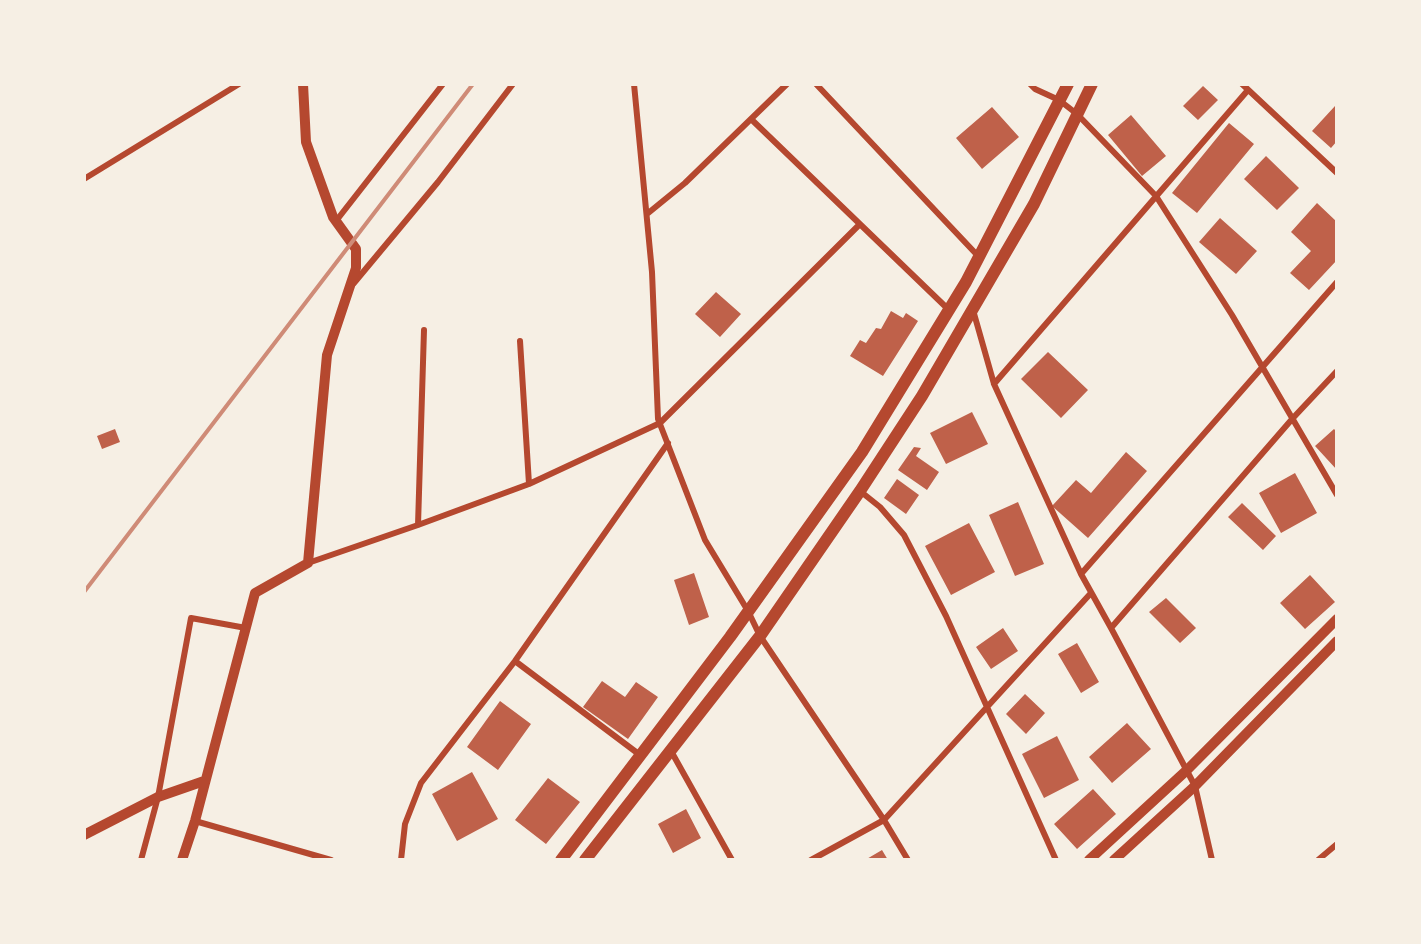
<!DOCTYPE html>
<html>
<head>
<meta charset="utf-8">
<style>
	body { margin:0 }
	#map { position:relative; width:1421px; height:944px; overflow:hidden; background:#f6efe4; font-family:Manrope,sans-serif }
	canvas { display:block }
	.frame { position:absolute; inset:0; border:86px solid #f6efe4; pointer-events:none }
</style>
</head>
<body>
<div id="map">
<canvas width="1421" height="944"></canvas>
<div class="frame"></div>
</div>
<script>
const ctx = document.querySelector('canvas').getContext('2d');
ctx.lineJoin = 'round';
function paint(path, color) {
  ctx.fillStyle = color;
  ctx.fill(path, 'evenodd');
}
function toPath(rows) {
  const path = new Path2D();
  for (const r of rows) {
    path.moveTo(r[0], r[1]);
    for (let i = 2; i < r.length; i += 2) path.lineTo(r[i], r[i + 1]);
  }
  return path;
}
function strokePath(path, color, width, dash) {
  ctx.strokeStyle = color;
  ctx.lineWidth = width;
  ctx.lineCap = dash ? 'butt' : 'round';
  ctx.setLineDash(dash || []);
  ctx.stroke(path);
}
paint(toPath([
	[1203,86,1218,100,1198,120,1183,106],
	[1335,106,1337,108,1337,141,1331,148,1312,131],
	[992,107,1019,137,982,169,956,138],
	[1131,115,1166,156,1142,176,1108,135],
	[1229,123,1254,144,1197,213,1172,193],
	[1266,156,1299,188,1277,210,1244,179],
	[1317,203,1337,222,1337,260,1309,290,1290,273,1311,251,1291,232],
	[1220,218,1257,251,1236,274,1199,242],
	[716,292,741,314,720,337,695,314],
	[891,311,903,318,906,313,918,321,883,376,850,356,860,340,866,343,876,328,881,329],
	[1048,352,1088,390,1061,418,1021,379],
	[972,412,988,444,946,464,930,433],
	[115,429,120,442,102,449,97,436],
	[1334,429,1337,432,1337,470,1315,446],
	[914,447,921,448,916,456,939,472,927,490,898,470],
	[1126,452,1147,471,1088,538,1052,506,1076,480,1091,493],
	[1295,473,1317,513,1281,533,1259,493],
	[897,479,919,495,906,514,884,498],
	[1018,502,1044,564,1015,576,989,515],
	[1242,503,1276,536,1263,550,1228,517],
	[969,523,995,572,951,595,925,546],
	[694,573,709,617,689,625,674,580],
	[1310,575,1335,602,1305,629,1280,603],
	[1166,598,1196,628,1180,643,1149,612],
	[1003,628,1018,651,991,669,976,647],
	[1077,643,1099,682,1081,693,1058,654],
	[602,681,625,697,636,682,658,697,628,739,583,707],
	[1025,694,1045,713,1026,734,1006,714],
	[500,701,531,724,498,770,467,747],
	[1127,723,1151,749,1112,783,1089,757],
	[1057,736,1079,780,1044,798,1022,754],
	[472,772,498,819,457,841,432,794],
	[548,778,580,802,546,844,515,820],
	[1093,789,1116,814,1077,849,1054,824],
	[686,809,701,838,673,853,658,824],
	[882,850,888,860,865,860]
]), '#bf614a');
strokePath(toPath([
	[634,84,652,272,658,419,705,540,748,611,760,636,884,820,908,860],
	[816,84,979,257],
	[1030,84,1035,89,1059,100,1077,114,1156,196,1232,315,1337,495],
	[1242,84,1337,173],
	[751,119,949,310],
	[84,179,239,84],
	[647,214,685,183,787,84],
	[336,221,443,84],
	[354,283,438,182,513,84],
	[973,310,994,384,1081,574,1111,628,1195,786,1212,860],
	[520,341,529,484],
	[994,384,1248,90],
	[860,491,880,507,904,535,946,616,1056,860],
	[418,525,424,330],
	[308,563,418,525,529,484,660,423,860,224],
	[1081,574,1337,282],
	[1111,628,1293,418,1337,371],
	[515,661,640,755],
	[671,751,732,860],
	[195,821,331,860],
	[141,860,158,797,191,618,246,628],
	[401,860,405,824,421,783,515,661,668,443],
	[811,860,884,820,1091,593],
	[1318,860,1337,844]
]), '#b5482f', 6);
strokePath(toPath([
	[84,835,158,797,204,781],
	[182,860,195,821,255,593,308,563,327,355,356,268,356,249,333,217,306,142,303,84],
	[1089,860,1187,770,1337,619],
	[1114,860,1195,786,1337,641]
]), '#b5482f', 10);
strokePath(toPath([
	[561,860,730,637,862,452,966,282,1068,84],
	[585,860,760,636,860,491,922,396,1034,204,1092,84]
]), '#b5482f', 12);
strokePath(toPath([
	[84,592,473,84]
]), '#cf8b77', 4);
</script>
</body>
</html>
